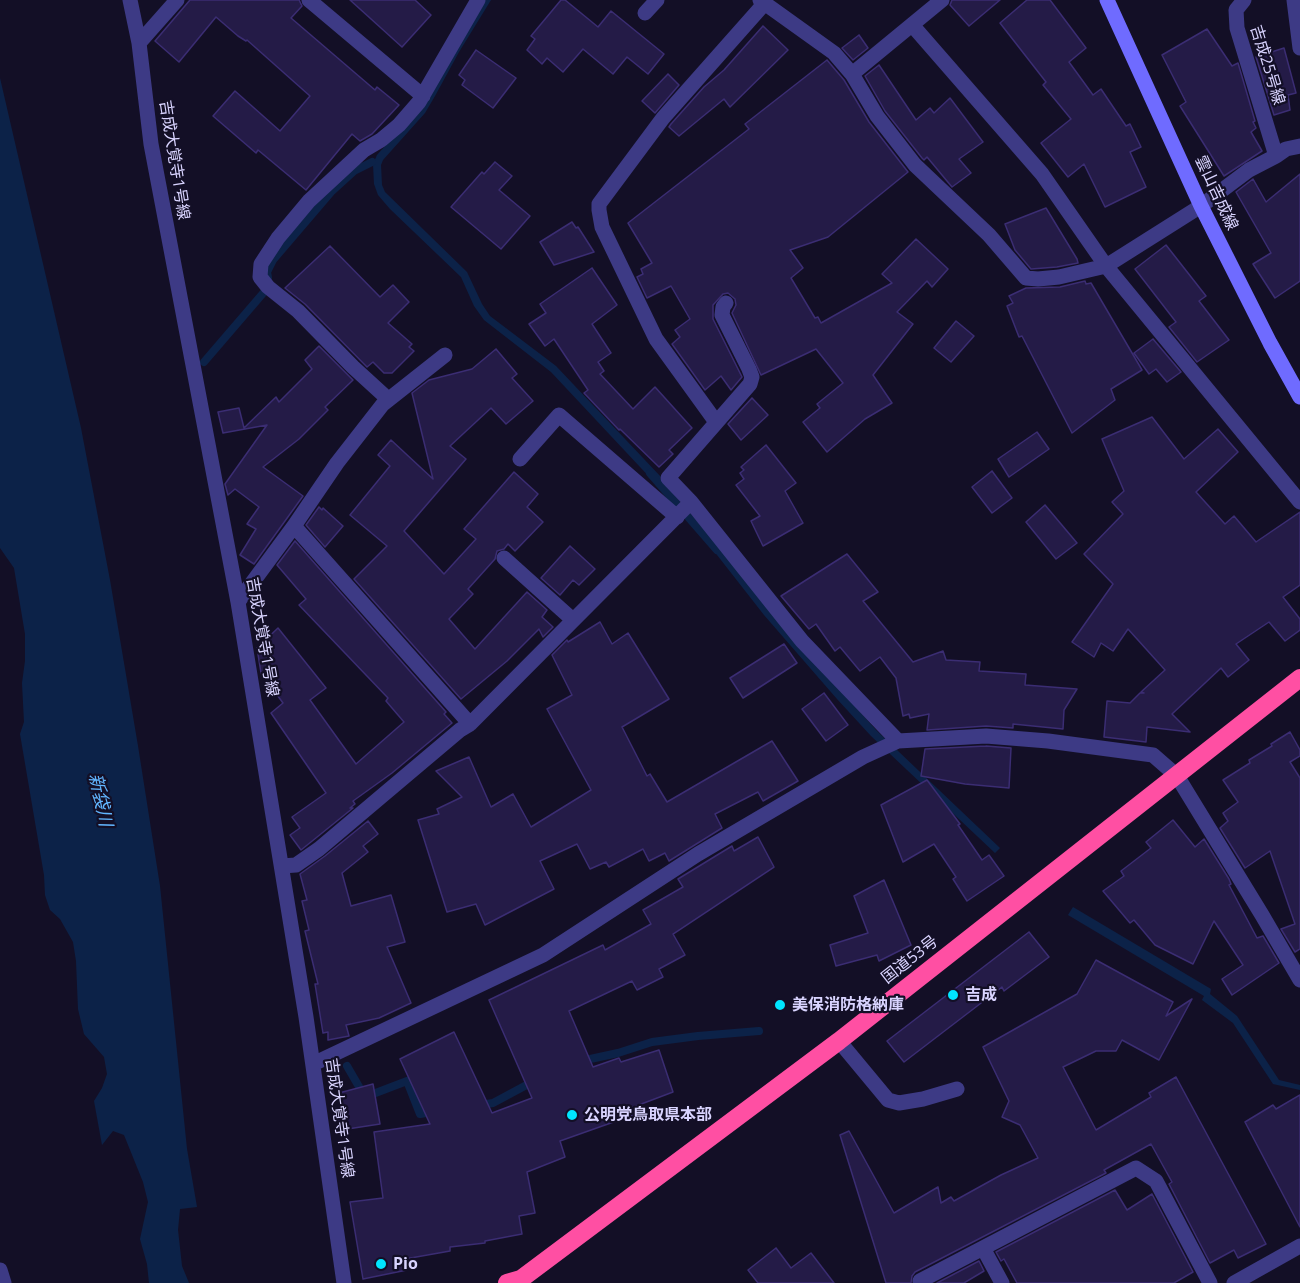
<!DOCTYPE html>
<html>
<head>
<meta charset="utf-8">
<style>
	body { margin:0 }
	canvas { display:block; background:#130f26 }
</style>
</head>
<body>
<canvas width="1300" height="1283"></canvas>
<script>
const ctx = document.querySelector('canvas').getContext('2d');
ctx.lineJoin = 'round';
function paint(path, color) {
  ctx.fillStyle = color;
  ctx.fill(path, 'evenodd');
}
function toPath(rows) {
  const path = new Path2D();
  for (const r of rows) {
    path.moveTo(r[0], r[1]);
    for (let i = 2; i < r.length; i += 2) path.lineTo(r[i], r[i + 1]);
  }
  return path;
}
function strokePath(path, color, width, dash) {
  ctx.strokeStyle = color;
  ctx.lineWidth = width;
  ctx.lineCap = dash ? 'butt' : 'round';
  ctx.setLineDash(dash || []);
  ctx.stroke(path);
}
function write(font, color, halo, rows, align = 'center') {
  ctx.font = font + ' "Open Sans","Noto Sans JP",sans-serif';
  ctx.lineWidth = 4.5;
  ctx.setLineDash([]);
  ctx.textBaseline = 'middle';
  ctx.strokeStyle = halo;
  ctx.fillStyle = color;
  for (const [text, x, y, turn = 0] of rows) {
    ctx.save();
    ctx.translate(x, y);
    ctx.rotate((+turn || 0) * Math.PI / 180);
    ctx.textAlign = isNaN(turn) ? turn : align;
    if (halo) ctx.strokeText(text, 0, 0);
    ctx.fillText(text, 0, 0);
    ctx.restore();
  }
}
paint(toPath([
	[482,0,491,0,459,52,435,96,425,113,383,160,381,165,382,185,385,192,467,272,482,304,490,316,556,366,661,477,655,483,551,372,484,320,474,306,461,277,390,209,378,195,374,184,373,164,377,155,418,109],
	[0,78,81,428,110,580,138,746,160,886,187,1149,197,1207,180,1209,178,1230,182,1266,189,1283,149,1283,147,1264,140,1239,148,1202,143,1182,124,1135,113,1131,102,1145,94,1101,102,1088,107,1074,104,1057,84,1034,78,1009,76,961,73,942,60,919,50,910,45,895,44,875,20,734,24,722,22,683,25,661,25,634,14,568,0,548],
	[716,541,843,693,877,731,1000,848,995,853,871,736,837,699,764,615,710,546],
	[1073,907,1211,989,1210,994,1237,1016,1279,1080,1300,1085,1300,1090,1273,1084,1233,1023,1202,1000,1204,996,1068,915]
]), '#0c2248');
strokePath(toPath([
	[268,278,267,272,273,260,332,191,354,171,372,162],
	[204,362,265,291],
	[650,473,717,550],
	[581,1061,618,1053,652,1042,698,1036,759,1031],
	[347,1066,365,1097,407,1081,420,1114,432,1112],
	[480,1105,493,1103,534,1081]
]), '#0c2248', 8);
const building = toPath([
	[190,0,299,0,302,6,291,18,375,90,377,87,399,105,372,134,360,141,352,134,306,190,258,150,256,153,213,116,235,91,280,131,310,96,247,40,246,41,238,36,216,17,179,62,155,41,190,0],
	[350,0,415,0,431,15,402,47,350,0],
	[561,0,565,0,598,27,611,11,664,54,648,74,627,57,613,74,583,49,563,72,547,58,542,64,527,50,535,39,531,36,561,0],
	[952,0,1000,0,969,26,950,5,952,0],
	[1027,0,1050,0,1086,48,1069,62,1093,95,1101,89,1126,126,1130,124,1141,147,1130,152,1146,187,1105,207,1084,164,1068,177,1041,143,1071,119,1043,85,1046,82,1000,23,1027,0],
	[763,26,788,50,730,107,724,99,679,136,669,127,671,124,704,87,724,70,763,26],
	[1207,29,1232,66,1238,63,1255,121,1253,122,1256,128,1251,132,1262,151,1224,176,1180,106,1186,102,1162,55,1207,29],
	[859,35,868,48,853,60,842,48,859,35],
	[1284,48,1296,93,1288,95,1290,110,1274,115,1256,57,1284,48],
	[476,50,516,78,493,108,462,85,465,80,459,75,476,50],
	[827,60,844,80,869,122,908,172,828,237,790,250,803,268,791,278,815,318,818,317,821,323,892,283,882,274,916,239,948,269,932,287,927,281,897,312,913,324,873,375,892,403,865,419,827,452,803,422,820,408,817,404,843,383,816,349,761,375,732,313,736,305,735,299,728,293,723,294,713,305,713,319,742,377,731,390,721,376,705,390,672,344,680,337,675,330,690,319,671,286,647,298,637,277,643,274,641,269,652,263,628,223,749,129,745,124,827,60],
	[879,65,916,120,930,108,934,113,950,98,983,142,959,159,971,173,952,187,927,157,924,160,922,158,885,111,865,76,879,65],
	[668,74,679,85,655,113,642,101,668,74],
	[495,162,512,176,499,190,530,216,501,249,451,207,482,172,484,174,495,162],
	[1300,174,1300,281,1275,298,1253,264,1271,253,1236,192,1253,179,1266,202,1300,174],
	[1046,208,1077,259,1078,263,1057,267,1031,269,1015,250,1005,224,1046,208],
	[572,222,576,228,578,227,594,252,554,265,540,242,572,222],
	[1166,245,1206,296,1199,301,1229,340,1197,362,1169,327,1176,322,1135,269,1166,245],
	[330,246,380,297,393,285,409,302,388,323,412,344,409,347,414,351,392,373,384,373,373,362,367,367,305,304,285,288,330,246],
	[592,268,617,305,592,324,611,353,598,362,604,371,600,374,633,409,655,387,692,428,669,450,673,454,659,467,620,429,619,430,584,393,588,390,554,339,545,346,529,324,546,313,540,304,592,268],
	[1085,281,1086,284,1091,283,1142,370,1111,389,1115,400,1072,433,1022,336,1019,337,1007,306,1013,303,1009,296,1026,288,1060,287,1085,281],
	[956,321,974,336,951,362,934,348,956,321],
	[1153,339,1181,372,1167,382,1156,369,1149,374,1134,353,1153,339],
	[319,346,353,380,325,407,328,410,299,439,263,467,303,496,254,564,240,555,256,529,247,524,259,507,235,489,228,495,225,484,267,425,223,433,218,412,239,408,244,428,276,397,279,402,312,369,305,360,319,346],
	[496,349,517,374,512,378,533,401,506,424,491,408,450,446,466,459,404,531,444,574,476,539,464,529,514,472,538,494,527,507,543,522,515,551,508,544,504,549,497,551,495,559,468,589,473,594,449,619,475,649,527,592,547,610,542,617,553,627,543,637,539,629,507,661,461,699,354,579,387,546,350,515,390,466,378,455,391,440,433,479,412,393,429,380,472,369,496,349],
	[752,398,768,415,741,440,728,424,752,398],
	[1152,417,1184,459,1218,429,1238,452,1196,492,1225,524,1234,516,1256,542,1300,512,1300,585,1283,597,1300,619,1300,630,1285,641,1269,622,1236,644,1249,660,1228,677,1221,668,1172,714,1190,732,1147,727,1146,742,1104,737,1107,701,1130,703,1140,693,1144,693,1141,692,1165,670,1128,629,1113,651,1101,643,1094,657,1072,642,1113,584,1084,554,1123,514,1112,502,1124,491,1102,439,1152,417],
	[1037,432,1049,449,1009,477,998,459,1037,432],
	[766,445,796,483,785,491,803,523,763,546,751,521,760,516,736,485,744,479,740,473,744,470,741,467,766,445],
	[992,471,1012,498,992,513,972,487,992,471],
	[1045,505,1077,543,1056,559,1026,522,1045,505],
	[319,507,322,510,323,508,343,526,325,547,306,525,319,507],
	[295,541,446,712,444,714,452,723,392,773,353,801,355,804,350,808,353,808,301,850,290,835,300,828,292,817,326,793,271,713,283,703,261,673,257,648,278,628,326,688,310,700,356,764,404,722,386,701,388,698,299,605,306,599,277,565,295,541],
	[570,546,595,569,579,585,573,580,560,595,541,578,570,546],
	[847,554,878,592,863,601,913,662,943,651,946,660,980,662,979,671,1026,674,1025,685,1077,689,1064,710,1063,729,1013,724,1013,728,986,726,927,730,929,714,910,718,909,714,903,716,896,678,880,657,860,671,840,647,835,651,816,624,809,629,781,596,847,554],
	[600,622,612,644,628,633,669,699,622,727,647,776,650,774,667,802,772,741,798,781,763,801,758,792,715,814,722,828,669,861,665,853,649,861,643,849,609,867,606,862,590,869,577,844,540,861,554,889,485,925,476,904,447,912,418,820,439,814,437,809,462,797,436,771,469,757,491,807,513,794,531,827,591,790,547,709,572,695,552,655,567,640,568,642,600,622],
	[784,644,797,663,743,698,730,678,784,644],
	[824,693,848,725,826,741,802,709,824,693],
	[1290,732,1300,750,1300,756,1290,762,1300,778,1300,949,1295,952,1281,929,1295,924,1270,851,1245,868,1220,828,1228,821,1223,813,1238,802,1223,780,1250,763,1249,760,1272,746,1271,744,1290,732],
	[986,746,1011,748,1009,788,965,784,921,776,925,749,986,746],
	[927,780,960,824,958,825,982,860,989,855,1004,876,967,901,953,879,956,877,934,844,903,862,881,805,927,780],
	[1173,820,1195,847,1204,839,1229,879,1231,884,1229,885,1257,938,1263,936,1279,963,1232,995,1222,979,1243,965,1214,921,1193,964,1155,945,1134,920,1130,923,1103,891,1124,876,1121,871,1151,848,1146,842,1173,820],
	[368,821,378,834,363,846,368,852,342,873,351,906,391,895,405,942,387,947,411,1003,379,1018,346,1025,349,1036,328,1040,328,1032,323,1033,315,984,318,984,305,931,309,930,302,901,307,900,300,874,325,856,368,821],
	[758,837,774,867,673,934,685,955,659,969,663,977,637,990,632,981,569,1011,593,1067,619,1058,621,1062,659,1050,673,1092,636,1106,639,1113,560,1141,565,1157,527,1172,535,1213,519,1216,522,1234,485,1241,485,1243,450,1247,450,1251,405,1259,407,1270,363,1279,350,1202,383,1198,374,1132,430,1124,400,1059,454,1032,492,1113,532,1098,489,1000,603,945,605,950,651,924,643,910,683,887,678,879,732,846,734,851,758,837],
	[884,880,911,945,879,961,877,955,836,966,830,945,868,933,854,896,884,880],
	[1029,932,1049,957,1004,991,1002,987,904,1062,887,1041,1029,932],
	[1096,960,1173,1002,1166,1016,1192,999,1159,1060,1122,1040,1116,1051,1096,1051,1063,1067,1096,1130,1151,1097,1149,1093,1176,1077,1266,1244,1238,1258,1234,1250,1210,1263,1169,1184,1172,1182,1151,1144,1104,1170,1106,1173,915,1272,912,1276,911,1283,886,1283,840,1135,849,1131,894,1213,938,1187,941,1203,951,1197,954,1201,1001,1175,1038,1158,1020,1125,1002,1117,1009,1101,983,1047,1077,994,1096,960],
	[373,1084,380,1124,341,1130,336,1108,342,1107,339,1093,373,1084],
	[1300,1095,1300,1227,1245,1122,1273,1105,1276,1109,1300,1095],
	[1115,1190,1127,1210,1152,1194,1193,1272,1174,1283,1017,1283,1004,1259,1001,1261,996,1252,1115,1190],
	[776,1248,791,1268,811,1253,834,1283,758,1283,748,1270,776,1248],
	[979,1261,984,1271,964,1283,937,1283,979,1261]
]);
paint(building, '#241b47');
strokePath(building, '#3b2d73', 1.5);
strokePath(toPath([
	[130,0,139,43,151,144,238,602,306,1017,344,1283],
	[309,0,423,96],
	[760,0,834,53,852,74,877,116,915,165,989,235,1026,278,1038,279,1059,277,1106,266,1201,206,1249,170,1276,156,1237,28,1236,10,1244,0],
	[1294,0,1300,48],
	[645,13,657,0],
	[913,26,1042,174,1106,266,1300,502],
	[139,43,177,0],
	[852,74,942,0],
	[1276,156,1286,149,1300,146],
	[726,303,723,307,722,315,749,369,752,377,750,384,668,478,691,502,802,641,898,741],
	[388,399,353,367,298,311,268,287,260,277,261,264,278,238,309,201,364,150,381,140,399,125,419,102,478,0],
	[716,422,656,339,602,227,599,210,599,204,663,118,764,4],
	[520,459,559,415,677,517],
	[294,526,337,463,383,404,445,355],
	[504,558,573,620],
	[238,602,294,526,470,724,691,502],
	[282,866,296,865,319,849,460,730,470,724],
	[839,1041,888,1100,899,1103,923,1099,957,1089],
	[313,1064,543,955,698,854,863,757,898,741,986,736,1048,741,1153,755,1177,776,1262,915,1300,980],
	[983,1248,1002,1283],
	[0,1270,4,1283],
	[920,1281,1136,1168,1156,1181,1210,1283],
	[1234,1283,1300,1246]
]), '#3d3a85', 15);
strokePath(toPath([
	[1107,0,1201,206,1270,343,1300,397]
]), '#6f6bff', 15);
strokePath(toPath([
	[507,1283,521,1279,839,1041,1300,678]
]), '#ff4fa3', 18);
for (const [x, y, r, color] of [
	[953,995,6,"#00e5ff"],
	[780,1005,6,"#00e5ff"],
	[572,1115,6,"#00e5ff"],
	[381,1264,6,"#00e5ff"]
]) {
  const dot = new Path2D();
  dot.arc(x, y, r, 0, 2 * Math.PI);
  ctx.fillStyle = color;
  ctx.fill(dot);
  strokePath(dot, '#130f26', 2);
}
write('16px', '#d9d4ff', '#130f26', [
	["吉成25号線",1267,65,73],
	["吉成大覚寺1号線",174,160,81],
	["雲山吉成線",1216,193,65],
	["吉成大覚寺1号線",262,637,80],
	["国道53号",910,960,-38],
	["吉成大覚寺1号線",339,1118,82]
]);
write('bold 16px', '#d9d4ff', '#130f26', [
	["吉成",965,995],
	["美保消防格納庫",792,1005],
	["公明党鳥取県本部",584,1115],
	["Pio",393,1264]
], 'left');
write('italic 18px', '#62b6ff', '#130f26', [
	["新袋川",100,800,78]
]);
</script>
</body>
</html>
